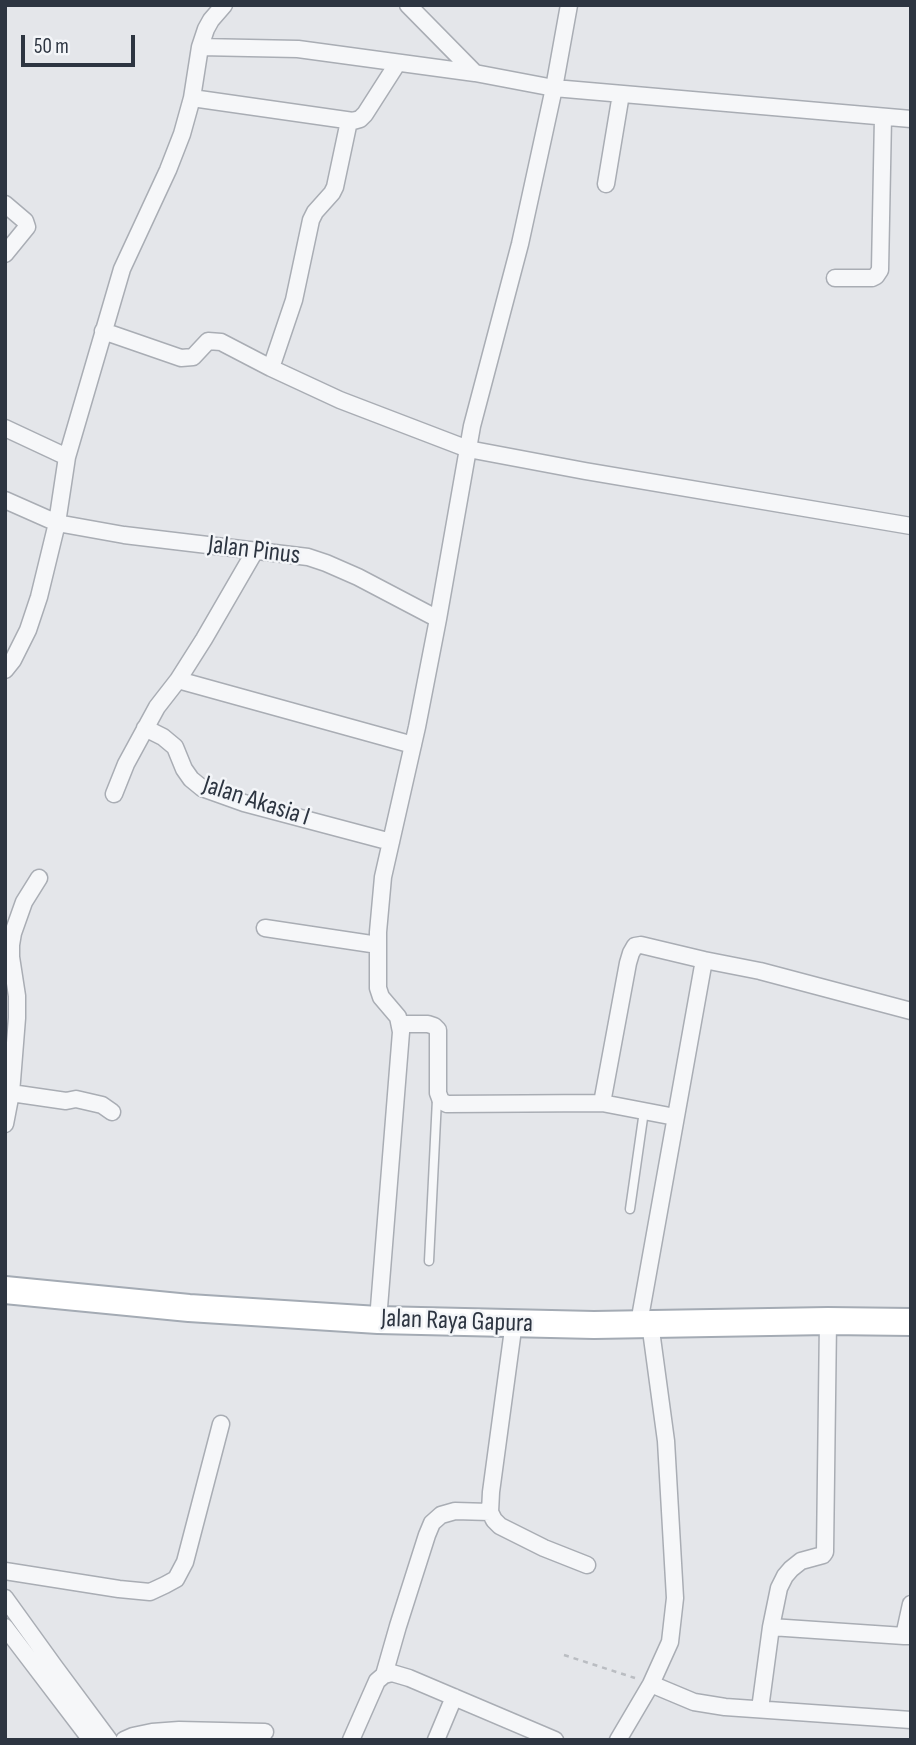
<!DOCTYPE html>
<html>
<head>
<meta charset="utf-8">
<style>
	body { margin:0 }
	#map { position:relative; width:916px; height:1745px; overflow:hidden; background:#e4e6ea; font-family:"Sofia Sans Condensed",sans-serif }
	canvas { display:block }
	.frame { position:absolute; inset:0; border:7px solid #2d3541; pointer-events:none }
	.scale { position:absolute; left:21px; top:35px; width:114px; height:32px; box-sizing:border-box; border:4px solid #2d3541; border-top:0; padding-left:9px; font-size:21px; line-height:24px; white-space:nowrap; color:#2d3541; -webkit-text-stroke:5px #f3f5f8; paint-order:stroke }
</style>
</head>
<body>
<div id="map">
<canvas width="916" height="1745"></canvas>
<div class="frame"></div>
<div class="scale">50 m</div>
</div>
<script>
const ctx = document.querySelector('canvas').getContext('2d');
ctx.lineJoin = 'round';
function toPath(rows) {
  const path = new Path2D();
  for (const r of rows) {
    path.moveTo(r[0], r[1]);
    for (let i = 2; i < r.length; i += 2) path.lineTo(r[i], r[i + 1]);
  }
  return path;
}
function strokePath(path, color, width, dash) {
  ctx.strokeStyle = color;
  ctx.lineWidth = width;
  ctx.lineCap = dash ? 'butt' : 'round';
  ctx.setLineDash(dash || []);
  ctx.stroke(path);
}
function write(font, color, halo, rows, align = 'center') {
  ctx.font = font + ' "Sofia Sans Condensed",sans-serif';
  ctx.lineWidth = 5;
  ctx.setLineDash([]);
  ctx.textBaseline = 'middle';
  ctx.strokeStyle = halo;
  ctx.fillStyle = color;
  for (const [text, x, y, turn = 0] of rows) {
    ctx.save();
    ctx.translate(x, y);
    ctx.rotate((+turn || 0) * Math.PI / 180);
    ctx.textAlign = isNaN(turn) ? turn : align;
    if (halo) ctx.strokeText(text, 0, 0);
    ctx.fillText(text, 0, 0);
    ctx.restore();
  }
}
const lane = toPath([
	[630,1209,644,1111],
	[429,1261,437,1099]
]);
const street = toPath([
	[408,5,475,73],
	[200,47,298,49,475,73,554,88,911,119],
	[192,98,353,121,360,119,365,114,397,64],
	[606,184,621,94],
	[5,204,25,221,27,227,5,254],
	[835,278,872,278,876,276,880,270,883,117],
	[103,331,181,358,193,357,208,341,221,342,271,368,340,400,468,449,585,471,911,526],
	[271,368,294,300,311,220,315,212,332,193,335,187,349,121],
	[5,428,67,457],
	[5,500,57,523,124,535,308,557,326,563,358,577,438,619],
	[5,670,13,660,28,630,39,597,57,523,67,457,122,269,168,170,182,134,192,98,200,47,206,29,211,20,224,5],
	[178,680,413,745],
	[145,728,163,737,175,747,184,769,191,779,202,788,244,803,391,842],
	[114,794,126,764,157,707,178,680,204,639,255,551],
	[265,928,378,945],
	[400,1024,428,1024,434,1026,438,1030,438,1093,441,1101,447,1104,602,1103,628,963,631,953,635,946,641,945,704,960],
	[11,1093,66,1101,76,1099,102,1105,112,1112],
	[602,1103,675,1117],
	[5,1124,11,1093,17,1018,17,996,11,957,11,945,13,933,24,902,39,878],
	[378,1320,401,1032,398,1017,381,997,378,988,378,932,383,877,417,727,438,619,472,426,520,244,554,88,569,5],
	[514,1322,491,1492,490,1512,494,1520,500,1526,544,1548,587,1565],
	[639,1323,704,960,760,971,911,1011],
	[5,1571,119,1589,150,1592,165,1585,176,1579,185,1562,221,1424],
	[5,1598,54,1666,109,1740],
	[911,1604,904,1636,911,1636],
	[5,1627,91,1740],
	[771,1627,904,1636],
	[384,1675,398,1626,427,1535,432,1523,441,1515,455,1511,490,1512],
	[651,1684,694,1702,725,1707,911,1720],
	[760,1709,771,1627,779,1588,785,1576,791,1569,801,1561,823,1555,825,1552,828,1321],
	[124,1740,133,1736,152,1732,179,1730,265,1732],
	[351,1740,377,1681,384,1675,392,1673,409,1678,555,1740],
	[436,1740,454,1697],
	[618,1740,651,1684,670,1642,675,1598,666,1441,650,1323]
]);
const primary = toPath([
	[5,1290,189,1308,378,1320,594,1325,828,1321,911,1322]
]);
strokePath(lane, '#a9adb4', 11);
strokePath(street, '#a9adb4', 19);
strokePath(primary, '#a4abb4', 30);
strokePath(toPath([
	[564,1655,635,1678]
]), '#babdc2', 2.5, [5, 5]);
strokePath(lane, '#f6f7f9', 8);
strokePath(street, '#f6f7f9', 16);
strokePath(primary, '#fff', 26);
write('26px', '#2d3541', '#f3f5f8', [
	["Jalan Pinus",254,551,7],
	["Jalan Akasia I",256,802,18],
	["Jalan Raya Gapura",457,1322,2]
]);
</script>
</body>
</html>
